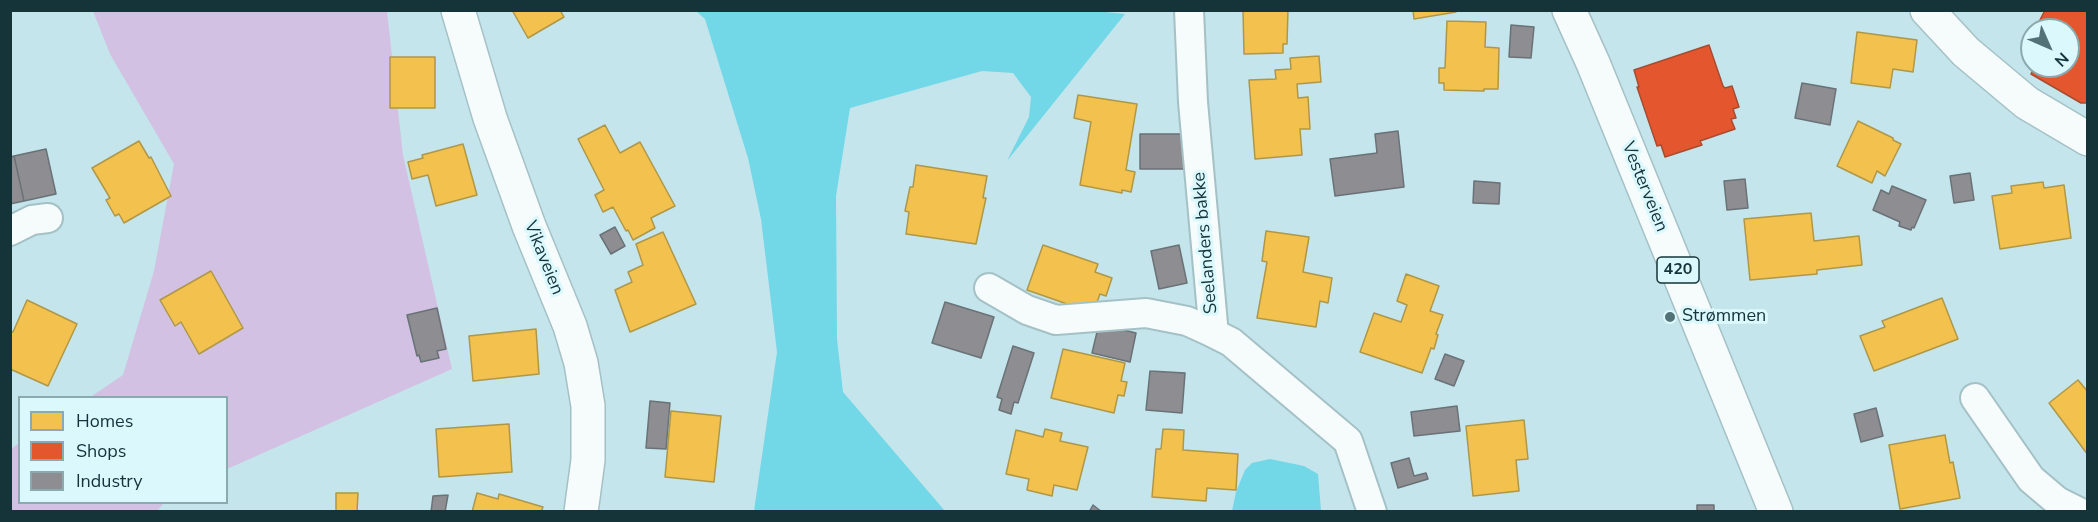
<!DOCTYPE html>
<html>
<head>
<meta charset="utf-8">
<style>
	body { margin:0 }
	#map { position:relative; width:2098px; height:522px; overflow:hidden; background:#c4e5eb; font-family:"Nunito Sans",sans-serif }
	canvas { display:block }
	.frame { position:absolute; inset:0; border:12px solid #143439; pointer-events:none }
	.legend { position:absolute; left:18px; top:396px; width:210px; height:108px; box-sizing:border-box; background:#dbf8fd; border:2px solid #8baaaf; margin:0; padding:8px 10px; list-style:none; font-size:18px; color:#143439 }
	.legend li { display:flex; align-items:center; gap:12px; height:30px }
	.legend b { width:30px; border:2px solid #8baaaf }
	.north { position:absolute; left:2020px; top:18px; width:60px; height:60px; box-sizing:border-box; background:#dbf8fd; border:2px solid #8baaaf; border-radius:50%; rotate:135deg; font-size:16px; font-weight:700; line-height:24px; text-align:center; color:#143439 }
	.north::after { content:''; display:block; margin:auto; width:21px; height:27px; background:#527277; clip-path:polygon(50% 0,100% 100%,50% 72%,0 100%) }
</style>
</head>
<body>
<div id="map">
<canvas width="2098" height="522"></canvas>
<div class="frame"></div>
<ul class="legend">
<li><b style="height:16px;background:#f2c14e"></b>Homes</li>
<li><b style="height:16px;background:#e4572e"></b>Shops</li>
<li><b style="height:16px;background:#8d8d92"></b>Industry</li>
</ul>
<div class="north">N</div>
</div>
<script>
const ctx = document.querySelector('canvas').getContext('2d');
ctx.lineJoin = 'round';
function paint(path, color) {
  ctx.fillStyle = color;
  ctx.fill(path, 'evenodd');
}
function toPath(rows) {
  const path = new Path2D();
  for (const r of rows) {
    path.moveTo(r[0], r[1]);
    for (let i = 2; i < r.length; i += 2) path.lineTo(r[i], r[i + 1]);
  }
  return path;
}
function strokePath(path, color, width, dash) {
  ctx.strokeStyle = color;
  ctx.lineWidth = width;
  ctx.lineCap = dash ? 'butt' : 'round';
  ctx.setLineDash(dash || []);
  ctx.stroke(path);
}
function write(font, color, halo, rows, align = 'center') {
  ctx.font = font + ' "Nunito Sans",sans-serif';
  ctx.lineWidth = 6;
  ctx.setLineDash([]);
  ctx.textBaseline = 'middle';
  ctx.strokeStyle = halo;
  ctx.fillStyle = color;
  for (const [text, x, y, turn = 0] of rows) {
    ctx.save();
    ctx.translate(x, y);
    ctx.rotate((+turn || 0) * Math.PI / 180);
    ctx.textAlign = isNaN(turn) ? turn : align;
    if (halo) ctx.strokeText(text, 0, 0);
    ctx.fillText(text, 0, 0);
    ctx.restore();
  }
}
paint(toPath([
	[93,11,387,11,403,155,452,369,227,469,226,398,89,398,123,375,154,271,174,164,110,54],
	[19,443,20,502,164,503,157,511,11,511,11,449]
]), '#d2c1e2');
paint(toPath([
	[1096,11,1125,14,1007,161,1029,117,1031,97,1013,73,982,71,850,108,836,196,837,339,843,392,945,511,754,511,777,352,761,219,748,158,705,19,696,11],
	[1270,459,1304,466,1318,474,1321,511,1232,511,1236,492,1245,470,1252,463]
]), '#72d7e6');
const homes = toPath([
	[512,10,560,10,564,17,528,38,512,10],
	[1243,10,1288,10,1287,44,1283,44,1283,53,1244,54,1243,10],
	[1413,10,1456,10,1456,12,1414,19,1413,10],
	[1447,21,1486,22,1485,47,1499,48,1498,89,1484,89,1484,91,1444,90,1444,83,1439,83,1439,68,1445,68,1447,21],
	[1857,32,1917,40,1913,72,1893,69,1890,88,1851,83,1857,32],
	[1319,56,1321,82,1297,84,1298,98,1308,97,1310,129,1300,129,1302,155,1255,159,1249,80,1276,79,1275,70,1291,69,1290,58,1319,56],
	[390,57,435,57,435,108,390,108,390,57],
	[1078,95,1137,104,1126,170,1135,172,1131,192,1122,190,1122,193,1080,185,1091,122,1074,118,1078,95],
	[1858,121,1893,138,1893,140,1901,144,1885,176,1877,171,1872,183,1837,166,1858,121],
	[605,125,620,153,640,142,675,206,651,218,655,228,633,240,628,230,626,231,613,207,603,212,595,195,604,190,578,139,605,125],
	[139,141,149,158,151,157,171,196,124,223,119,214,115,216,106,200,110,198,92,168,139,141],
	[463,144,477,195,436,206,428,175,412,179,408,162,423,158,422,155,463,144],
	[916,165,987,176,983,198,986,198,976,244,906,234,909,212,905,211,910,187,913,187,916,165],
	[2043,182,2044,188,2064,185,2071,238,2000,249,1992,196,2012,193,2011,186,2043,182],
	[1811,213,1814,241,1859,236,1862,265,1817,270,1817,274,1750,280,1744,219,1811,213],
	[1266,231,1309,237,1303,272,1332,278,1328,303,1320,301,1316,327,1257,318,1267,262,1262,261,1266,231],
	[663,232,696,304,630,332,615,290,632,282,628,272,643,265,636,244,663,232],
	[1043,245,1098,264,1095,272,1112,278,1106,296,1100,294,1093,313,1027,290,1043,245],
	[211,271,243,328,199,354,181,322,175,326,160,300,211,271],
	[1406,274,1439,286,1430,311,1443,315,1436,334,1438,335,1434,349,1431,348,1422,373,1360,352,1374,313,1401,322,1407,305,1397,301,1406,274],
	[1942,298,1958,339,1874,371,1860,336,1885,327,1882,321,1942,298],
	[27,300,77,324,48,386,10,369,10,331,13,332,27,300],
	[536,329,539,374,473,381,469,336,536,329],
	[1063,349,1125,363,1121,381,1127,382,1124,396,1118,395,1114,413,1051,398,1063,349],
	[2078,380,2088,392,2088,455,2049,403,2078,380],
	[671,411,721,416,714,482,665,477,671,411],
	[1524,420,1528,459,1516,460,1519,491,1473,496,1466,426,1524,420],
	[509,424,512,472,439,477,436,429,509,424],
	[1045,429,1062,433,1060,441,1088,447,1077,490,1054,485,1052,496,1027,490,1029,479,1006,474,1016,430,1043,437,1045,429],
	[1163,429,1184,430,1183,450,1238,454,1236,490,1207,488,1206,501,1152,497,1156,449,1161,449,1163,429],
	[1945,435,1950,463,1953,462,1960,498,1900,509,1889,445,1945,435],
	[336,493,358,493,357,512,336,512,336,493],
	[477,493,498,499,499,494,543,507,541,512,472,512,477,493]
]);
paint(homes, '#f2c14e');
strokePath(homes, '#af9748', 1.5);
const shops = toPath([
	[2045,10,2088,10,2088,103,2081,103,2031,74,2035,66,2068,66,2068,30,2035,30,2045,10],
	[2032,36,2032,51,2026,48,2032,36],
	[1709,45,1723,86,1725,88,1732,86,1739,107,1733,109,1736,118,1731,119,1735,129,1700,141,1702,145,1665,157,1661,145,1657,146,1637,87,1639,87,1634,70,1709,45]
]);
paint(shops, '#e4572e');
strokePath(shops, '#a64c31', 1.5);
const industry = toPath([
	[1511,25,1534,27,1531,58,1509,57,1511,25],
	[1802,83,1836,89,1830,125,1795,118,1802,83],
	[1398,131,1404,187,1335,196,1330,159,1377,153,1375,134,1398,131],
	[1140,134,1187,134,1187,169,1140,169,1140,134],
	[46,149,56,194,24,201,14,156,46,149],
	[14,156,24,201,10,204,10,157,14,156],
	[1970,173,1974,200,1954,203,1950,176,1970,173],
	[1745,179,1748,208,1727,210,1724,181,1745,179],
	[1474,181,1500,183,1499,204,1473,203,1474,181],
	[1892,186,1926,200,1914,228,1912,227,1911,230,1899,226,1900,222,1873,210,1881,190,1889,194,1892,186],
	[615,227,625,246,611,254,600,235,615,227],
	[1179,245,1187,283,1159,289,1151,251,1179,245],
	[945,302,994,317,981,358,932,343,945,302],
	[437,308,446,349,437,351,439,358,421,362,419,355,417,356,407,315,437,308],
	[1111,327,1136,333,1130,362,1092,353,1097,332,1111,327],
	[1013,346,1034,353,1018,403,1014,402,1011,414,999,410,1002,399,997,397,1013,346],
	[1445,354,1464,361,1454,386,1435,379,1445,354],
	[1150,371,1185,373,1182,413,1146,410,1150,371],
	[650,401,670,403,666,449,646,448,650,401],
	[1457,406,1460,431,1414,436,1411,412,1457,406],
	[1876,408,1883,436,1861,442,1854,414,1876,408],
	[1409,458,1414,476,1426,473,1428,479,1398,488,1391,463,1409,458],
	[448,495,445,512,431,512,433,496,448,495],
	[1093,505,1102,512,1089,512,1093,505],
	[1697,505,1714,505,1714,512,1697,512,1697,505]
]);
paint(industry, '#8d8d92');
strokePath(industry, '#697277', 1.5);
const street = toPath([
	[1189,10,1193,102,1213,324,1209,331,1231,342,1348,441,1372,512],
	[10,231,32,220,48,218],
	[989,288,1027,310,1056,320,1146,313,1187,321,1209,331],
	[1975,398,2031,479,2057,501,2079,512]
]);
const secondary = toPath([
	[458,10,490,118,529,226,570,326,581,363,588,406,588,460,581,512],
	[1927,10,1966,52,2027,103,2088,139]
]);
const primary = toPath([
	[1569,10,1593,63,1776,512]
]);
strokePath(street, '#a4c1c6', 32);
strokePath(secondary, '#a4c1c6', 36);
strokePath(primary, '#a4c1c6', 36);
strokePath(street, '#f6fbfc', 28);
strokePath(secondary, '#f6fbfc', 33);
strokePath(primary, '#f6fbfc', 33);
for (const [x, y, r, color] of [
	[1670,317,6,"#527277"]
]) {
  const dot = new Path2D();
  dot.arc(x, y, r, 0, 2 * Math.PI);
  ctx.fillStyle = color;
  ctx.fill(dot);
  strokePath(dot, '#dbf8fd', 2);
}
for (const [x, y, w] of [
	[1678,270,42]
]) {
  const box = new Path2D();
  box.roundRect(x - w / 2, y - 13, w, 26, 4.5);
  ctx.fillStyle = '#dbf8fd';
  ctx.fill(box);
  strokePath(box, '#143439', 1.5);
}
write('bold 16px', '#143439', null, [
	["420",1678,270]
]);
write('18px', '#143439', '#dbf8fd', [
	["Vesterveien",1644,187,68],
	["Seelanders bakke",1206,243,-95],
	["Vikaveien",543,258,68]
]);
write('18px', '#143439', '#dbf8fd', [
	["Strømmen",1682,317]
], 'left');
</script>
</body>
</html>
